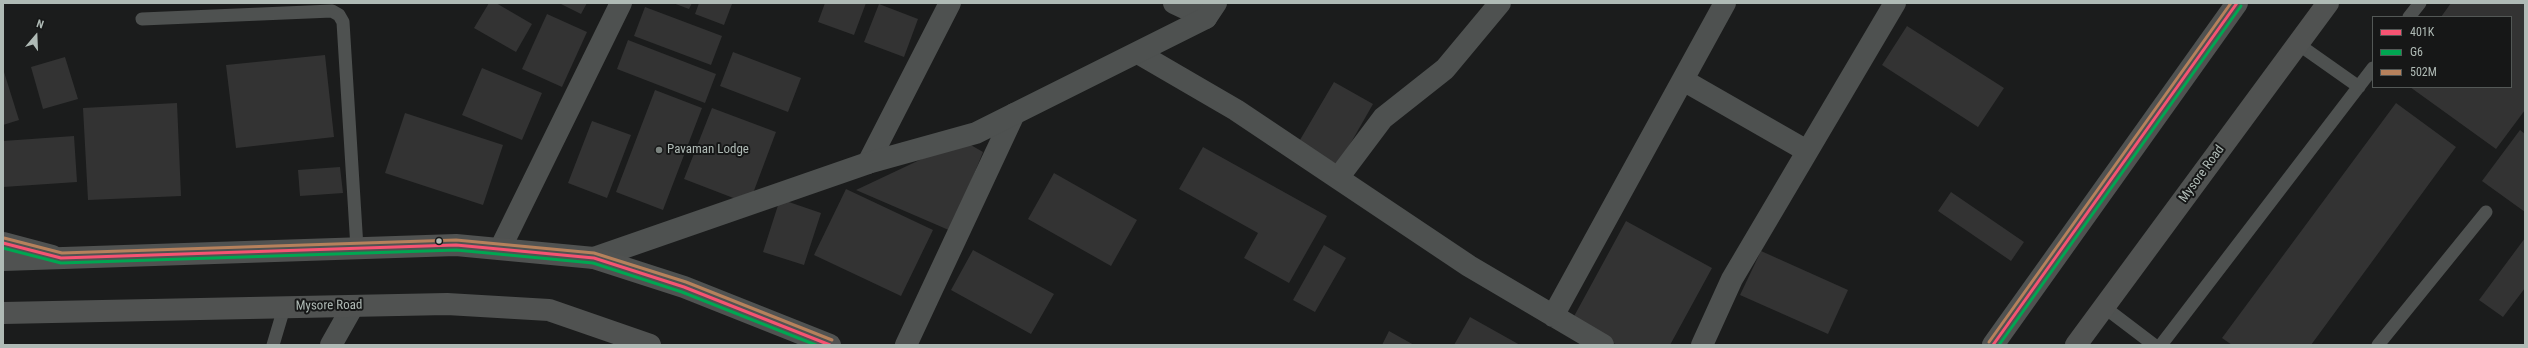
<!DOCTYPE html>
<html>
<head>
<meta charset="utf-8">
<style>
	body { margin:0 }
	#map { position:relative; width:2528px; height:348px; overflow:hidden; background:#1b1c1c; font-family:"Roboto Condensed",sans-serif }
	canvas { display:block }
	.frame { position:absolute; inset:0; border:4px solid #afbab5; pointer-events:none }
	.legend { position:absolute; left:2372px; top:16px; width:140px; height:72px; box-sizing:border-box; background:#161717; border:1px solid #535856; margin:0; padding:5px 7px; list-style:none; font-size:12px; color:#afbab5 }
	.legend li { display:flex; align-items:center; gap:8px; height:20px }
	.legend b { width:20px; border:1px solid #535856 }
	.north { position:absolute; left:16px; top:16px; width:40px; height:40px; -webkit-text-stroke:3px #161717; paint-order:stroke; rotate:19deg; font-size:11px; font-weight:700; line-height:16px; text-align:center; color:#afbab5 }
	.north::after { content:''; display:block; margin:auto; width:14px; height:18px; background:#afbab5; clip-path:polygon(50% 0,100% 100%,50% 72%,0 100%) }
</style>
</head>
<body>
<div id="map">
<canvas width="2528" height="348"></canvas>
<div class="frame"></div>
<ul class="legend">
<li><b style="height:5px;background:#f65372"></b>401K</li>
<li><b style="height:5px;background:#00a651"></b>G6</li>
<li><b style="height:5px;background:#b6815c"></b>502M</li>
</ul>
<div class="north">N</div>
</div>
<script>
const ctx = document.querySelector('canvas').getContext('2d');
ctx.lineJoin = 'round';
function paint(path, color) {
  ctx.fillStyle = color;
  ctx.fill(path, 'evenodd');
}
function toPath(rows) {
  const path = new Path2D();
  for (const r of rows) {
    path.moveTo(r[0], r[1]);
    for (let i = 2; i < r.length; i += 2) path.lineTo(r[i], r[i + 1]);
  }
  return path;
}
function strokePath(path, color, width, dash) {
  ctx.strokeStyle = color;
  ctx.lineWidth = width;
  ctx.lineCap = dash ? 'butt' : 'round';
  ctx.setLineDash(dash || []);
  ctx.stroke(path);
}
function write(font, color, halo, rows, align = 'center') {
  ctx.font = font + ' "Roboto Condensed",sans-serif';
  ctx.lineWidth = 4;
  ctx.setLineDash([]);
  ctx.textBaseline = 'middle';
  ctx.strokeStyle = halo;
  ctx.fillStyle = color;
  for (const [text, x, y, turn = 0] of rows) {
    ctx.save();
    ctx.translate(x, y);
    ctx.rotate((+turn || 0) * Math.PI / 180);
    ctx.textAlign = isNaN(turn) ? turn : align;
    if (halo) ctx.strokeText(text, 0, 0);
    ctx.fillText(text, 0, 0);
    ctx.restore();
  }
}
paint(toPath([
	[489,3,496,3,532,24,516,52,474,28],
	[559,3,587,3,581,14],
	[673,3,692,3,689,9],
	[699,3,730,3,732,4,724,25,695,14],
	[825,3,866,3,854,35,818,22],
	[2451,3,2525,3,2525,110,2496,149,2410,87,2511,87,2511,17,2441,17],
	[879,4,918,19,904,57,864,42],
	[645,7,722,36,711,65,634,36],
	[547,14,587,32,562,87,522,69],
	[1907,26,2004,88,1978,127,1882,65],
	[628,40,716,74,705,103,617,69],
	[733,52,801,78,788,112,720,86],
	[325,55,334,137,236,148,226,65],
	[65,57,78,99,43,109,31,67],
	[482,68,542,93,522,140,462,115],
	[4,72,19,120,3,125,3,73],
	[1334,82,1373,104,1337,167,1297,145],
	[655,90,702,108,663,210,616,192],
	[177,103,181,196,88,200,83,108],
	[2396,103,2456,147,2311,345,2232,345,2222,338],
	[712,108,776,132,749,204,684,179],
	[405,113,503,145,483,205,385,173],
	[592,121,631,135,607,198,568,183],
	[2520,130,2525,134,2525,212,2482,181],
	[74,136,77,182,3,187,3,141],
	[962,140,983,152,951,231,856,190],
	[1203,147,1327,216,1289,283,1244,258,1258,233,1179,189],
	[340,167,343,193,300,196,298,170],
	[1054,173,1137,220,1111,266,1028,219],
	[846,189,933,230,901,296,814,255],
	[1951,192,2024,242,2011,261,1938,211],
	[780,199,821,213,804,265,763,252],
	[1626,221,1712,268,1670,345,1617,345,1572,320],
	[2525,238,2525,288,2503,317,2479,300],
	[1324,245,1346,258,1315,312,1293,300],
	[973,250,1054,294,1031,334,951,290],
	[1761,251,1848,290,1828,334,1740,295],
	[1470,317,1520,345,1454,345],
	[1389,331,1414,345,1382,345]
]), '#333');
strokePath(toPath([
	[2409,17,2420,3],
	[142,19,332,11,339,15,343,22,357,248],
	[2298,44,2359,87],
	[2104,307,2154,345],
	[273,345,284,308],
	[2161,345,2373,68],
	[2378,345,2486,212]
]), '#4e5150', 13);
strokePath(toPath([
	[1174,3,1206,18],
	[1138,53,1236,110,1469,266,1603,345],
	[1683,80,1807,151],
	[868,163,950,3],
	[1338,178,1383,118,1445,69,1500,3],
	[500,249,621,3],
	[1553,316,1725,3],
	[331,345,353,306],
	[906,345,1014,114],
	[1702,345,1732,279,1895,3]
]), '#4e5150', 22);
strokePath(toPath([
	[594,258,868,163,976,133,1206,18,1216,3]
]), '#4e5150', 22);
strokePath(toPath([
	[3,243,52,256]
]), '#505251', 22);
strokePath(toPath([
	[3,260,456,245,594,258,684,287,830,345],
	[3,313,447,304,549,310,650,345],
	[1993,345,2237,3],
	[2076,345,2328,3]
]), '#505251', 22);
strokePath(toPath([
	[3,243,61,258,456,245,594,258,684,287,830,345],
	[1993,345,2237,3]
]), '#f65372', 3);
strokePath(toPath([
	[3,248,61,263,456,250,593,263,682,292,816,345],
	[1999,345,2241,6]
]), '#00a651', 3);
strokePath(toPath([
	[4,238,62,253,456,240,594,253,686,282,832,340],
	[1989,342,2231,3]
]), '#b6815c', 3);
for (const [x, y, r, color] of [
	[659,150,4,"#7b837f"],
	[439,241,3.5,"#afbab5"]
]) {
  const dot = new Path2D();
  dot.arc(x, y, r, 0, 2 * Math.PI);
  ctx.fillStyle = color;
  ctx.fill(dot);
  strokePath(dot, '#161717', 1.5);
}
write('13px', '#afbab5', '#161717', [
	["Pavaman Lodge",667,150]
], 'left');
write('13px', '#afbab5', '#161717', [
	["Mysore Road",2202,174,-54],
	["Mysore Road",329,306,-1]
]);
</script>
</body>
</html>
